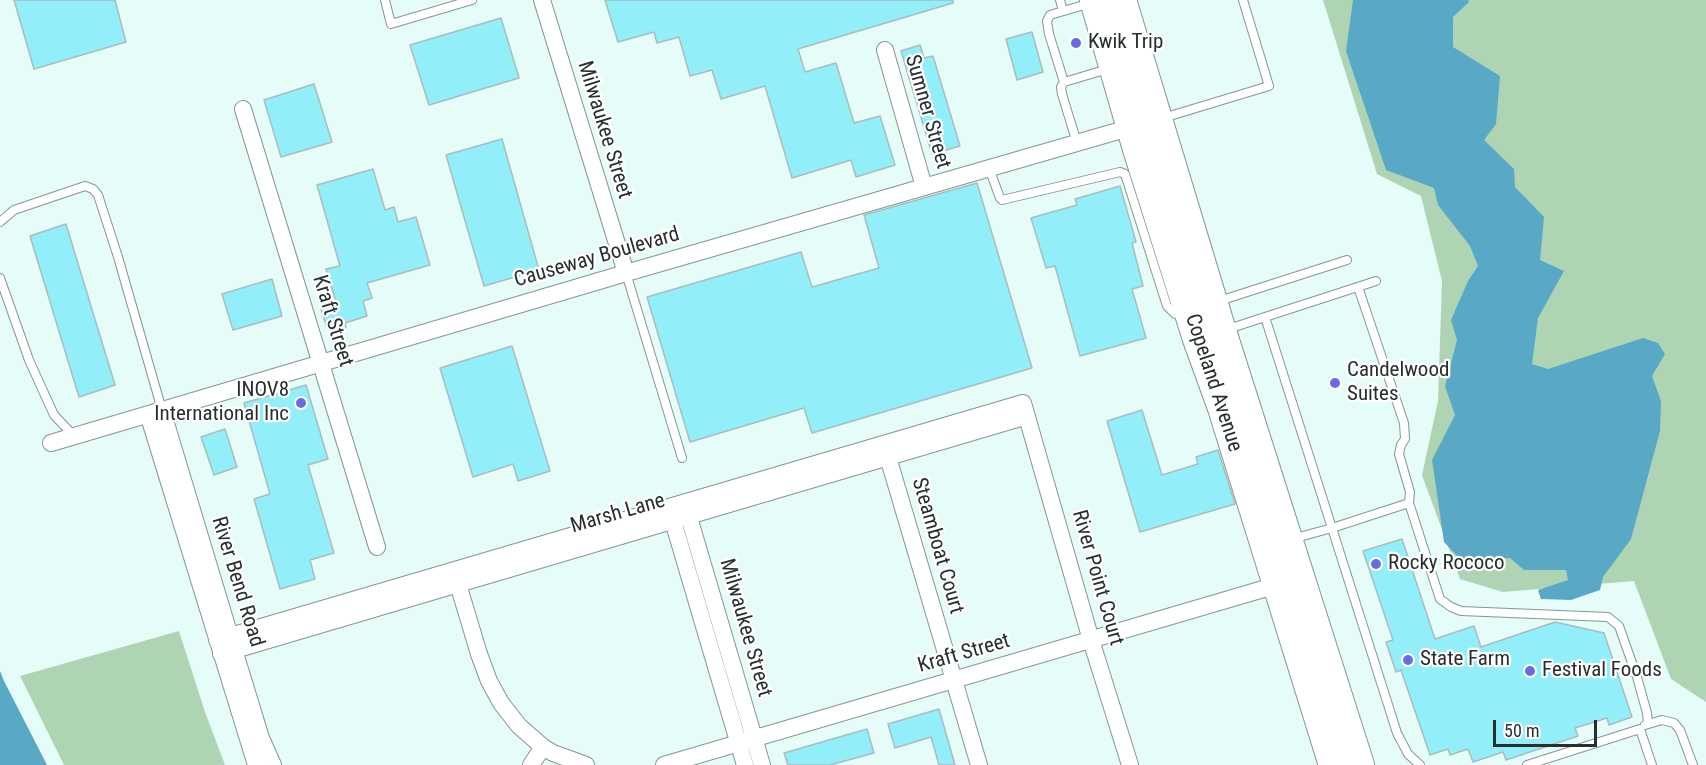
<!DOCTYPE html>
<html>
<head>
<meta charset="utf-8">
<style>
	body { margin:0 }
	#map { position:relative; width:1706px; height:765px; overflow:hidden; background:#e6fcf8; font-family:"Roboto Condensed",sans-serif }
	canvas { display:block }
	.scale { position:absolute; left:1493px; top:720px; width:104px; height:27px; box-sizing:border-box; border:3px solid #272f2e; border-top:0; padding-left:8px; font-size:18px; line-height:21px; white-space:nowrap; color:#272f2e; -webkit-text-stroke:4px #fff; paint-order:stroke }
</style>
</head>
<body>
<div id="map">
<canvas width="1706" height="765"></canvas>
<div class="scale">50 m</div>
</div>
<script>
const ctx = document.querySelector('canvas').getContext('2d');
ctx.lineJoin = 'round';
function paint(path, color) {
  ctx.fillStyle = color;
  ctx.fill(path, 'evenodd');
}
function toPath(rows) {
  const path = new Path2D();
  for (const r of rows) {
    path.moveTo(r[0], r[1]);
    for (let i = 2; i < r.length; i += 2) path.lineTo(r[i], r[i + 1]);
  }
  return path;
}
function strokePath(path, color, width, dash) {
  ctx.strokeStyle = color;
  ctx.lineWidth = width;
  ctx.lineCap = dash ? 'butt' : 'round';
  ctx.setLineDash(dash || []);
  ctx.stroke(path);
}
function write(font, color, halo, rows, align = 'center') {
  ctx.font = font + ' "Roboto Condensed",sans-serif';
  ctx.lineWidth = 4.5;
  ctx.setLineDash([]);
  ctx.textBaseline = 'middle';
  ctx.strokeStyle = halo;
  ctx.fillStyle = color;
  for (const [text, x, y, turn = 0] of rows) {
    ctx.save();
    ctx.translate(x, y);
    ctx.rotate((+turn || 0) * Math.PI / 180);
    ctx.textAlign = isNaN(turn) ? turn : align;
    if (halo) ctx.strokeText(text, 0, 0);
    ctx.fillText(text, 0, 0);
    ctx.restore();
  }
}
paint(toPath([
	[1323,0,1706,0,1706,702,1671,679,1634,581,1503,592,1460,579,1422,475,1438,401,1442,281,1421,196,1377,174],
	[179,631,205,712,225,765,64,765,20,676]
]), '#aed4b3');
paint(toPath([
	[1353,0,1468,0,1469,2,1453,17,1453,47,1500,76,1496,124,1484,140,1514,169,1515,187,1544,217,1540,260,1564,271,1538,318,1532,364,1548,369,1643,338,1658,343,1665,354,1652,376,1661,401,1660,431,1631,539,1603,577,1600,590,1571,600,1541,599,1538,590,1568,580,1566,570,1524,570,1510,558,1461,560,1444,542,1432,460,1455,415,1445,386,1457,340,1451,320,1468,281,1478,266,1470,246,1438,205,1434,188,1386,170,1346,51],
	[0,671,4,681,47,765,0,765]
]), '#59a9c6');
const building = toPath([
	[14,0,115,0,126,42,34,69,14,0],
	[605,0,953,0,953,3,798,49,805,72,836,63,854,123,880,116,895,165,856,177,851,160,792,178,765,86,721,99,712,70,690,76,679,37,657,43,654,32,618,42,605,0],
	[501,18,519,78,429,105,410,45,501,18],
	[1032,32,1043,72,1017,80,1006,39,1032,32],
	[920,45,924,58,933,56,960,146,932,154,901,51,920,45],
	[314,84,332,142,281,157,264,100,314,84],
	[502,139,539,270,484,286,446,155,502,139],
	[373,169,385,210,394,207,398,222,416,217,430,265,367,283,372,298,363,301,367,316,345,323,346,328,334,332,332,326,327,328,321,309,337,305,326,269,340,266,317,185,373,169],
	[977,183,1032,368,812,433,804,408,690,442,647,297,801,252,812,287,879,268,864,215,977,183],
	[1120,186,1136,242,1132,243,1143,286,1132,289,1146,338,1080,356,1055,266,1046,268,1031,218,1077,205,1075,199,1120,186],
	[66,224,115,385,79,397,30,236,66,224],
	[272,279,282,316,233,330,222,294,272,279],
	[512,346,550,471,518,481,513,464,473,477,440,368,512,346],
	[306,385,328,459,308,465,334,553,310,560,315,579,280,589,254,499,270,494,244,403,306,385],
	[1142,410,1162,475,1198,464,1196,457,1218,450,1235,504,1140,532,1107,421,1142,410],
	[225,429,237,467,214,475,201,437,225,429],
	[1402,539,1435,639,1474,626,1481,647,1555,622,1604,633,1632,717,1609,725,1607,718,1575,728,1578,736,1506,760,1503,752,1473,762,1468,749,1450,755,1448,749,1430,755,1401,670,1396,672,1386,642,1393,640,1363,551,1402,539],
	[939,709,955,765,939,765,931,737,895,748,888,724,939,709],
	[867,729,874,753,830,765,788,765,784,753,867,729]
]);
paint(building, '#92eff9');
strokePath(building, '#a8bdbf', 1.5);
const lane = toPath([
	[385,0,391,24,472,0],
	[1060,0,1063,11],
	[1064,82,1049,34,1047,21,1050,15,1091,3],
	[1163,118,1269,86,1243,0],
	[1077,143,1062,94,1061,87,1064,82,1108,69],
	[989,168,1000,198,1002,200,1120,172,1125,174,1167,306,1175,314,1184,312],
	[0,222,14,210,85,186,93,189,98,195,118,257,162,410],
	[626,273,682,458],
	[0,278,29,360,54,415,74,436],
	[1358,287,1404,423,1405,439,1401,445,1399,454,1410,492,1409,503,1440,599,1451,607,1461,611,1608,617,1619,626,1637,677,1647,713,1648,724],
	[1216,302,1347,260],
	[1265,317,1397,733,1408,754,1420,765],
	[1225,330,1376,281],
	[1292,539,1332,528,1409,503],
	[1645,725,1662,720,1674,723,1680,730,1693,765],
	[1527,765,1640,729,1652,765]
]);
const street = toPath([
	[542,0,626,273],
	[885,50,924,187],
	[243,109,377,547],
	[162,410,239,666,261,738,273,765],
	[148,414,256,765],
	[51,443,626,273,1139,125],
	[885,447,979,765],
	[686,507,762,765],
	[670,511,745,765],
	[455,574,479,654,489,681,501,703,519,726,543,747,553,753,586,765],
	[217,640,1023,403,1091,640,1130,765],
	[221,654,1027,416],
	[531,765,543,747],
	[664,765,1277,585]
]);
const highway = toPath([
	[1095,0,1138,149,1198,339,1223,408,1334,765],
	[1121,0,1221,331,1359,765]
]);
strokePath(lane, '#839794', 10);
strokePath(street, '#839794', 18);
strokePath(highway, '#839794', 32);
strokePath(lane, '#fff', 8);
strokePath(street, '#fff', 16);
strokePath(highway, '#fff', 30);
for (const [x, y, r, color] of [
	[1076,43,6,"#6a6ae4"],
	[1335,383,6,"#6a6ae4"],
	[301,403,6,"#6a6ae4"],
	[1376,564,6,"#6a6ae4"],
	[1408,660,6,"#6a6ae4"],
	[1530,671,6,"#6a6ae4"]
]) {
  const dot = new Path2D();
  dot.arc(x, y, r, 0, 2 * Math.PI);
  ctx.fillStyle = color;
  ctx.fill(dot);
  strokePath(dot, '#fff', 2);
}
write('21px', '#272f2e', '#fff', [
	["Kwik Trip",1088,43],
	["Candelwood",1347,371],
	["Suites",1347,395],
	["INOV8",289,391,"right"],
	["International Inc",289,415,"right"],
	["Rocky Rococo",1388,564],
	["State Farm",1420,660],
	["Festival Foods",1542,671]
], 'left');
write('21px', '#272f2e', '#fff', [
	["Sumner Street",927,112,74],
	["Milwaukee Street",604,130,73],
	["Causeway Boulevard",597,258,-16],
	["Kraft Street",332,321,73],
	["Copeland Avenue",1213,383,72],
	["Marsh Lane",618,514,-16],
	["Steamboat Court",937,546,74],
	["River Point Court",1097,578,74],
	["River Bend Road",237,582,73],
	["Milwaukee Street",745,628,74],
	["Kraft Street",964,654,-16]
]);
</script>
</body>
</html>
